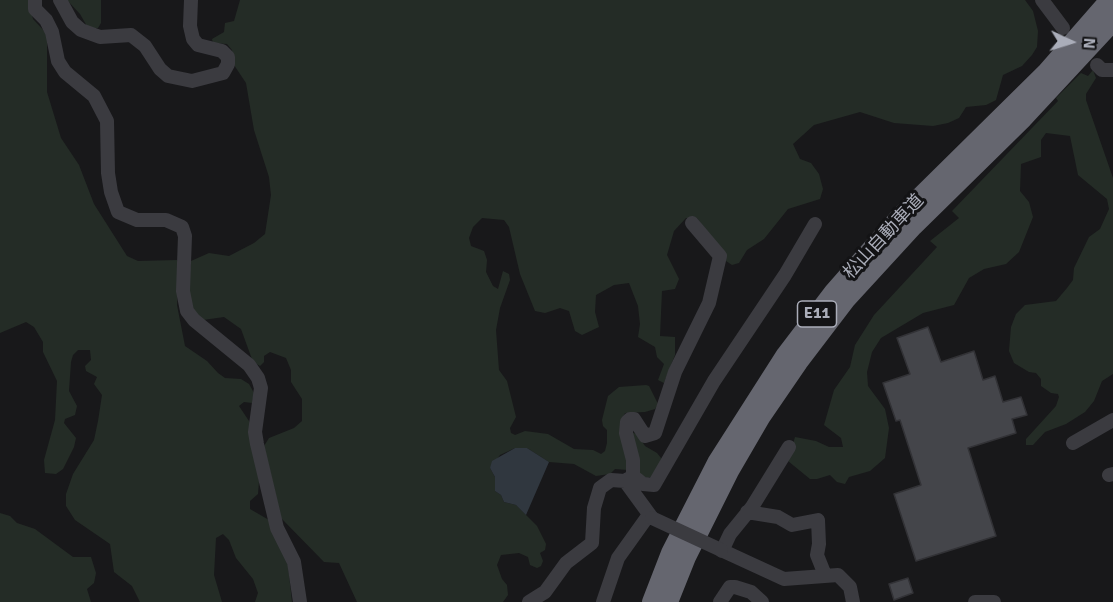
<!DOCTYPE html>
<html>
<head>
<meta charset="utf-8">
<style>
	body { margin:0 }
	#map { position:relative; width:1113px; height:602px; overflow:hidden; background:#18181a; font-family:Signika,sans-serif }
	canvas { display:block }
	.north { position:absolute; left:1041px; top:12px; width:60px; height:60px; -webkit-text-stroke:4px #131315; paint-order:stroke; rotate:94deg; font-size:16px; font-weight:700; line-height:24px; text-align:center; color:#aaadb9 }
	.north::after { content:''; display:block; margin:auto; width:21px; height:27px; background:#aaadb9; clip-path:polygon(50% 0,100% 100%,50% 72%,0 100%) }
</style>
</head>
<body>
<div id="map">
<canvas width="1113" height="602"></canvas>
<div class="north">N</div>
</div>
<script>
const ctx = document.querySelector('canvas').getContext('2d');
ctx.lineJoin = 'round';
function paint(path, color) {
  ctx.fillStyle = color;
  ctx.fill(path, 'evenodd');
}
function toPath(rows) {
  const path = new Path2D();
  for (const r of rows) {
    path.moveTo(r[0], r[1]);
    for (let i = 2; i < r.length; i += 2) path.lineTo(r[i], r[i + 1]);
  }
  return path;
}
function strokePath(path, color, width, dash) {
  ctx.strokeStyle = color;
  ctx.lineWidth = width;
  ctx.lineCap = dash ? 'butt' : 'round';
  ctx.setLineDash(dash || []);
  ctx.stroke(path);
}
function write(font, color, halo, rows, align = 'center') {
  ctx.font = font + ' Signika,"Noto Sans JP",sans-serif';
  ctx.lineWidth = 6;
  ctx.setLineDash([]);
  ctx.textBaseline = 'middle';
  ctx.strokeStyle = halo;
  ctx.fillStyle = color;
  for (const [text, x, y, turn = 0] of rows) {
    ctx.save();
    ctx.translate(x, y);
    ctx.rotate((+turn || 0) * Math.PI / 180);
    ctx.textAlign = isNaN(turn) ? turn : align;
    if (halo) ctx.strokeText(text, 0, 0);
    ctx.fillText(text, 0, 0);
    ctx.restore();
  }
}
paint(toPath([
	[0,0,28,0,33,19,47,34,47,92,61,138,79,165,94,204,127,256,138,261,177,260,179,263,177,305,185,346,207,361,218,373,225,378,241,379,249,384,254,393,252,403,244,402,239,406,251,424,259,481,258,494,250,501,250,509,269,520,287,556,292,602,255,602,258,593,253,579,236,558,229,540,223,534,216,538,214,575,222,602,140,602,132,586,114,572,110,544,75,520,66,506,66,494,73,474,94,440,98,421,102,395,94,384,97,377,86,371,85,366,91,360,90,350,78,350,73,355,71,362,69,391,77,406,75,415,65,419,64,423,76,438,74,447,63,469,56,474,45,473,44,460,55,420,57,381,43,352,43,342,34,327,26,322,0,333],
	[67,0,101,0,101,23,98,28,88,28,80,14],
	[240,0,1025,0,1033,11,1038,31,1037,47,1032,55,1022,66,1003,75,996,100,986,105,966,107,959,118,948,123,933,126,894,123,860,112,814,125,793,144,800,159,811,163,819,174,823,189,820,199,788,209,764,239,747,250,739,263,732,265,726,261,722,252,697,218,686,218,674,231,667,255,679,279,675,289,662,291,660,336,675,337,675,355,664,383,658,380,664,364,657,357,655,347,638,337,640,324,638,306,629,283,614,285,596,295,595,312,599,327,582,335,575,331,569,311,560,308,545,313,535,311,520,274,509,227,504,220,482,218,473,227,469,238,471,246,484,251,487,260,486,272,493,286,498,289,503,271,509,274,510,280,500,308,496,330,499,370,507,381,516,417,510,428,511,433,515,435,525,431,548,434,574,449,593,450,601,454,605,451,607,443,607,430,603,426,602,420,608,396,619,387,646,385,649,386,658,404,655,409,645,412,625,413,620,423,621,429,637,434,645,446,657,453,661,458,660,466,655,476,647,478,628,470,615,469,610,474,596,476,574,464,549,462,527,448,515,448,500,455,490,468,495,477,495,491,501,495,504,502,516,505,537,526,546,544,545,550,540,553,543,561,541,566,537,568,530,565,528,557,519,553,501,555,497,565,502,579,507,585,508,595,503,602,357,602,339,563,324,562,281,518,264,446,269,438,294,428,302,421,302,399,291,382,291,370,286,358,270,352,264,356,264,362,260,366,253,362,241,329,224,317,203,320,193,310,188,284,191,261,209,253,229,256,254,243,265,234,271,195,269,177,254,130,246,83,234,65,232,50,227,44,213,43,212,39,224,32,225,23,234,21],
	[1093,70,1096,78,1086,94,1086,100,1113,178,1113,374,1102,381,1094,401,1085,412,1066,424,1045,432,1033,445,1026,445,1026,439,1056,406,1059,397,1058,394,1051,393,1041,386,1041,379,1036,373,1029,372,1014,363,1009,351,1011,327,1016,314,1025,305,1056,301,1067,288,1073,280,1074,268,1089,237,1100,229,1109,209,1107,199,1078,175,1070,136,1046,133,1041,140,1041,157,1021,164,1020,191,1029,202,1033,217,1019,252,1006,264,984,269,969,278,954,305,923,313,881,338,872,352,867,372,868,386,885,409,889,428,885,458,870,471,849,477,845,484,837,482,830,475,817,479,810,479,788,461,795,437,816,441,829,447,843,447,841,438,824,425,834,390,850,367,855,345,874,315,937,247,930,241,959,218,952,211,1058,101,1056,98,1081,73,1088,76],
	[0,513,10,516,17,523,35,529,73,557,91,557,96,573,94,583,87,589,91,602,0,602]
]), '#242c26');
paint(toPath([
	[515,448,527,448,549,462,526,515,516,505,504,502,501,495,495,491,495,477,490,468,492,461]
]), '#30373f');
const building = toPath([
	[928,327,941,362,974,351,983,380,995,376,1003,402,1021,397,1027,415,1012,419,1016,433,968,448,996,536,916,561,894,494,921,485,900,420,896,421,883,383,910,374,897,338,928,327],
	[908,578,913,593,894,600,889,584,908,578]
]);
paint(building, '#44454a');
strokePath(building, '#323236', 1.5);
strokePath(toPath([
	[35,0,35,9,46,20,52,32,58,61,65,72,94,96,107,121,108,173,111,192,118,212,137,220,166,220,182,227,185,236,183,291,187,311,194,320,249,365,258,378,261,388,255,432,257,444,277,528,294,562,300,602],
	[60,0,72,22,81,30,100,37,131,35,145,46,160,69,168,76,192,81,223,73,228,64,228,57,222,51,198,45,193,39,190,26,191,0],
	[1042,0,1063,28],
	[1097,65,1102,70,1113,70],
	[1073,443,1113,420],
	[1109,475,1113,474],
	[633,476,643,484,654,485,714,381,785,275,815,224],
	[633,476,633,460,626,433,627,422,630,419,634,419,645,436,655,433,675,372,709,303,720,256,692,223],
	[625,481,652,518],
	[747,512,778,517,792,525,818,520,819,544,817,555,825,575],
	[721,550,784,579,838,575,850,587,853,602],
	[722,551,730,534,752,507,789,447],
	[529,602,545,592,566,563,592,543,594,508,600,488,611,480,625,481,633,476],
	[603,602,618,558,648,516],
	[720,602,730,587,735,587,751,592,762,602],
	[975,602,994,602]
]), '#3b3b40', 14);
strokePath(toPath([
	[652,602,671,553,717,463,786,355,834,292,900,217,1047,72,1110,0],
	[668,602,686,557,729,471,761,416,798,362,846,299,913,226,1023,118,1113,21]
]), '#65666f', 20);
strokePath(toPath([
	[652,518,721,550]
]), '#3b3b40', 14);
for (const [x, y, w] of [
	[817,314,39]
]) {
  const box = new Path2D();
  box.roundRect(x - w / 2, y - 13, w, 26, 4.5);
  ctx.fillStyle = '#131315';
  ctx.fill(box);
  strokePath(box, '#aaadb9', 1.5);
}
write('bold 16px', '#aaadb9', null, [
	["E11",817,314]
]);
write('18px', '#aaadb9', '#131315', [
	["松山自動車道",884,237,-47]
]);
</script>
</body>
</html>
